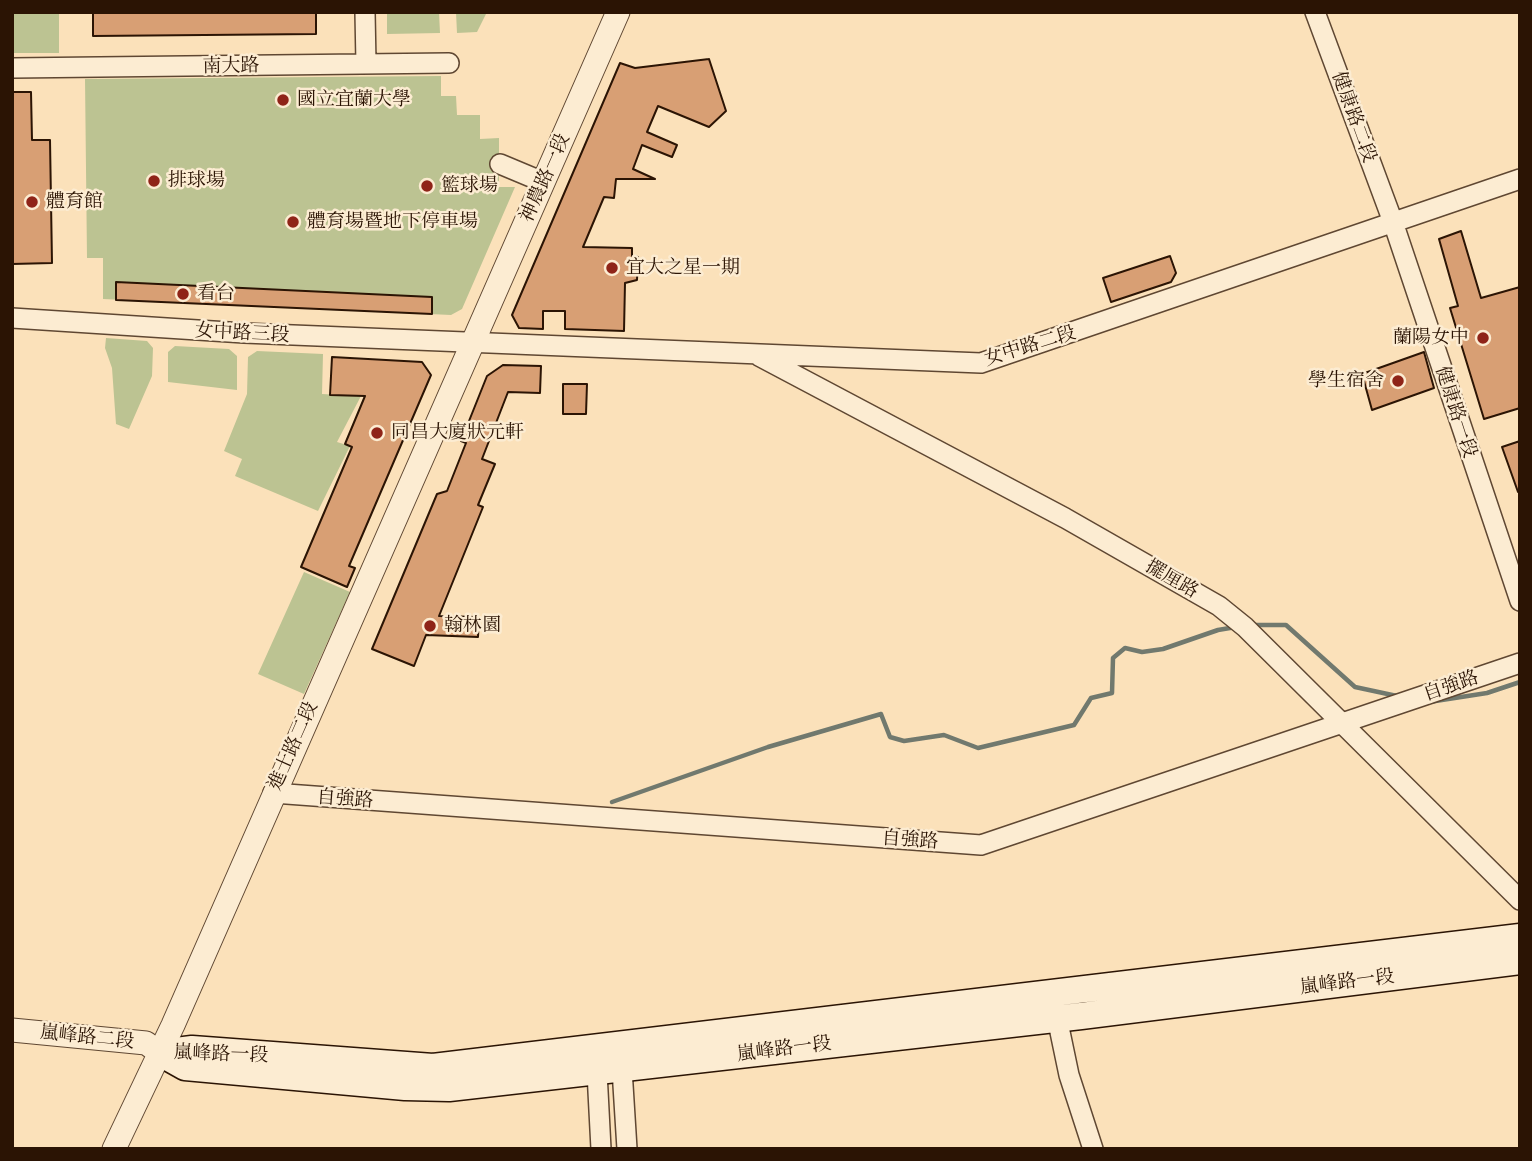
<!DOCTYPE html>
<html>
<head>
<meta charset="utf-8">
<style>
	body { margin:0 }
	#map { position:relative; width:1532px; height:1161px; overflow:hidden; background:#fbe1ba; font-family:"Libre Caslon Text",serif }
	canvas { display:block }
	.frame { position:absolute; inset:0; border:14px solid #2b1404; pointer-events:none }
</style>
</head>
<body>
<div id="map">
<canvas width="1532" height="1161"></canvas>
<div class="frame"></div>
</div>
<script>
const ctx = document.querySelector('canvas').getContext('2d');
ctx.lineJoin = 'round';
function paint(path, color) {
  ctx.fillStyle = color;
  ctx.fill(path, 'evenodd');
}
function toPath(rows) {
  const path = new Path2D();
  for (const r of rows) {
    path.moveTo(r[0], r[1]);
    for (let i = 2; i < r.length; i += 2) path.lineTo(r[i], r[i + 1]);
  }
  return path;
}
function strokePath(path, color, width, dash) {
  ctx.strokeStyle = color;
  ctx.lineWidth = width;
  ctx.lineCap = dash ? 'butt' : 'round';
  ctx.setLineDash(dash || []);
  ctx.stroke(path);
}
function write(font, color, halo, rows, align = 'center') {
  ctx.font = font + ' "Libre Caslon Text","Noto Serif TC",serif';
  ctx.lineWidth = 5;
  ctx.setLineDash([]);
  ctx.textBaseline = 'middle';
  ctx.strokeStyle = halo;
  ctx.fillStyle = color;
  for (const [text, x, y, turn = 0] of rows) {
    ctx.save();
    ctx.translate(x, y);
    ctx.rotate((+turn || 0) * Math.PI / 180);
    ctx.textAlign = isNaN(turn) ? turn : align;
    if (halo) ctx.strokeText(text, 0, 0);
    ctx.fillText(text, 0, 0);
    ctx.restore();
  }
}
paint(toPath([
	[12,12,59,12,59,53,12,53],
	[387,12,439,12,440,33,387,34],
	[456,12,487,12,477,32,457,33],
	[441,76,441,96,456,96,457,115,480,115,480,139,499,138,499,187,515,187,462,309,451,315,103,299,103,258,87,258,85,79],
	[106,338,147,341,153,348,152,376,129,429,116,424,112,368,105,348],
	[175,346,229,349,237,356,237,390,168,382,168,352],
	[257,351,323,354,322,394,361,396,337,442,350,446,318,511,235,476,242,459,224,451,247,394,248,357],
	[304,572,350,592,304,694,258,674]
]), '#bcc392');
strokePath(toPath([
	[1252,625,1286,625,1355,687,1397,696],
	[1429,702,1487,693,1520,682],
	[612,802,768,747,881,714,890,737,904,741,944,735,978,748,1074,725,1091,698,1112,693,1113,658,1125,648,1142,652,1163,649,1218,630,1236,627]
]), '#71796e', 4.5);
const building = toPath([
	[93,12,316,12,316,34,93,36,93,12],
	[709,59,726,111,709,127,658,106,647,132,677,145,672,157,642,145,633,169,655,179,616,179,614,198,604,197,583,247,632,248,632,256,638,257,637,280,625,283,624,331,565,329,565,311,543,311,543,329,519,328,512,315,620,63,635,68,709,59],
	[12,92,31,92,32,140,50,140,52,263,12,264,12,92],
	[1461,231,1481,298,1520,287,1520,408,1484,419,1450,308,1458,306,1439,239,1461,231],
	[1170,256,1176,273,1171,282,1111,302,1103,278,1170,256],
	[116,282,432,297,432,314,116,300,116,282],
	[1424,352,1434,388,1372,410,1362,374,1424,352],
	[332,357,422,362,431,375,349,566,355,568,347,587,301,567,352,447,345,444,365,396,330,395,332,357],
	[503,365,541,366,540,393,508,392,482,459,495,464,478,505,483,507,439,616,479,617,478,637,426,635,414,666,372,649,437,494,447,491,466,443,461,441,487,376,503,365],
	[563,384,587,384,586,414,563,414,563,384],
	[1520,441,1520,492,1518,492,1502,447,1520,441]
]);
paint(building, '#d89f74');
strokePath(building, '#2b1404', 2);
const minor = toPath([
	[365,12,366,64],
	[1315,12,1393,222,1520,601],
	[12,68,449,63],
	[500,164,543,182],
	[12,318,244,333,981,363,1520,179],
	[759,356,1065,518,1219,606,1245,627,1520,900],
	[273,793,981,845,1520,663],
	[1055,1008,1069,1075,1093,1149],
	[616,1058,622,1069,627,1149],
	[601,1149,597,1072,603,1061]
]);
const tertiary = toPath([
	[12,1030,146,1043,160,1053],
	[114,1149,173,1025,618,12]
]);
const secondary = toPath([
	[160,1053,185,1067,405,1087,449,1088,1081,1016,1520,961],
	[160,1053,192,1049,433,1067,1520,937]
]);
strokePath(minor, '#5f4732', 22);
strokePath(tertiary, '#5f4732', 25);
strokePath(secondary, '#2b1404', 29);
strokePath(minor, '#fcecd2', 19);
strokePath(tertiary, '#fcecd2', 23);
strokePath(secondary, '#fcecd2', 26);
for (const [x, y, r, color] of [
	[283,100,7,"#8f2418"],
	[154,181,7,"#8f2418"],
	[427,186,7,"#8f2418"],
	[32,202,7,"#8f2418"],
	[293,222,7,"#8f2418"],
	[612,268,7,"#8f2418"],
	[183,294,7,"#8f2418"],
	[1483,338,7,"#8f2418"],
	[1398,381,7,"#8f2418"],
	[377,433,7,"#8f2418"],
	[430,626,7,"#8f2418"]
]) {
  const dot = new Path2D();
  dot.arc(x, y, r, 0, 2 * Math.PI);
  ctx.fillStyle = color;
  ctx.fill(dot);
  strokePath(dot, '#fcecd2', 2.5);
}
write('19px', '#2b1404', '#fcecd2', [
	["南大路",231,66,-1],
	["健康路二段",1354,117,70],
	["神農路一段",545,178,-66],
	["女中路三段",242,333,3],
	["女中路二段",1030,346,-17],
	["健康路一段",1456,412,72],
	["擺厘路",1172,579,30],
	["自強路",1451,686,-19],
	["進士路二段",293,746,-66],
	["自強路",345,799,4],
	["自強路",910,840,4],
	["嵐峰路一段",1347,982,-7],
	["嵐峰路二段",87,1037,6],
	["嵐峰路一段",784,1049,-7],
	["嵐峰路一段",221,1054,2]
]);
write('19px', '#2b1404', '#fcecd2', [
	["國立宜蘭大學",297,100],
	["排球場",168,181],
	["籃球場",441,186],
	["體育館",46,202],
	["體育場暨地下停車場",307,222],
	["宜大之星一期",626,268],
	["看台",197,294],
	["蘭陽女中",1469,338,"right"],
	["學生宿舍",1384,381,"right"],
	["同昌大廈狀元軒",391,433],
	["翰林園",444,626]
], 'left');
</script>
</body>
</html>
